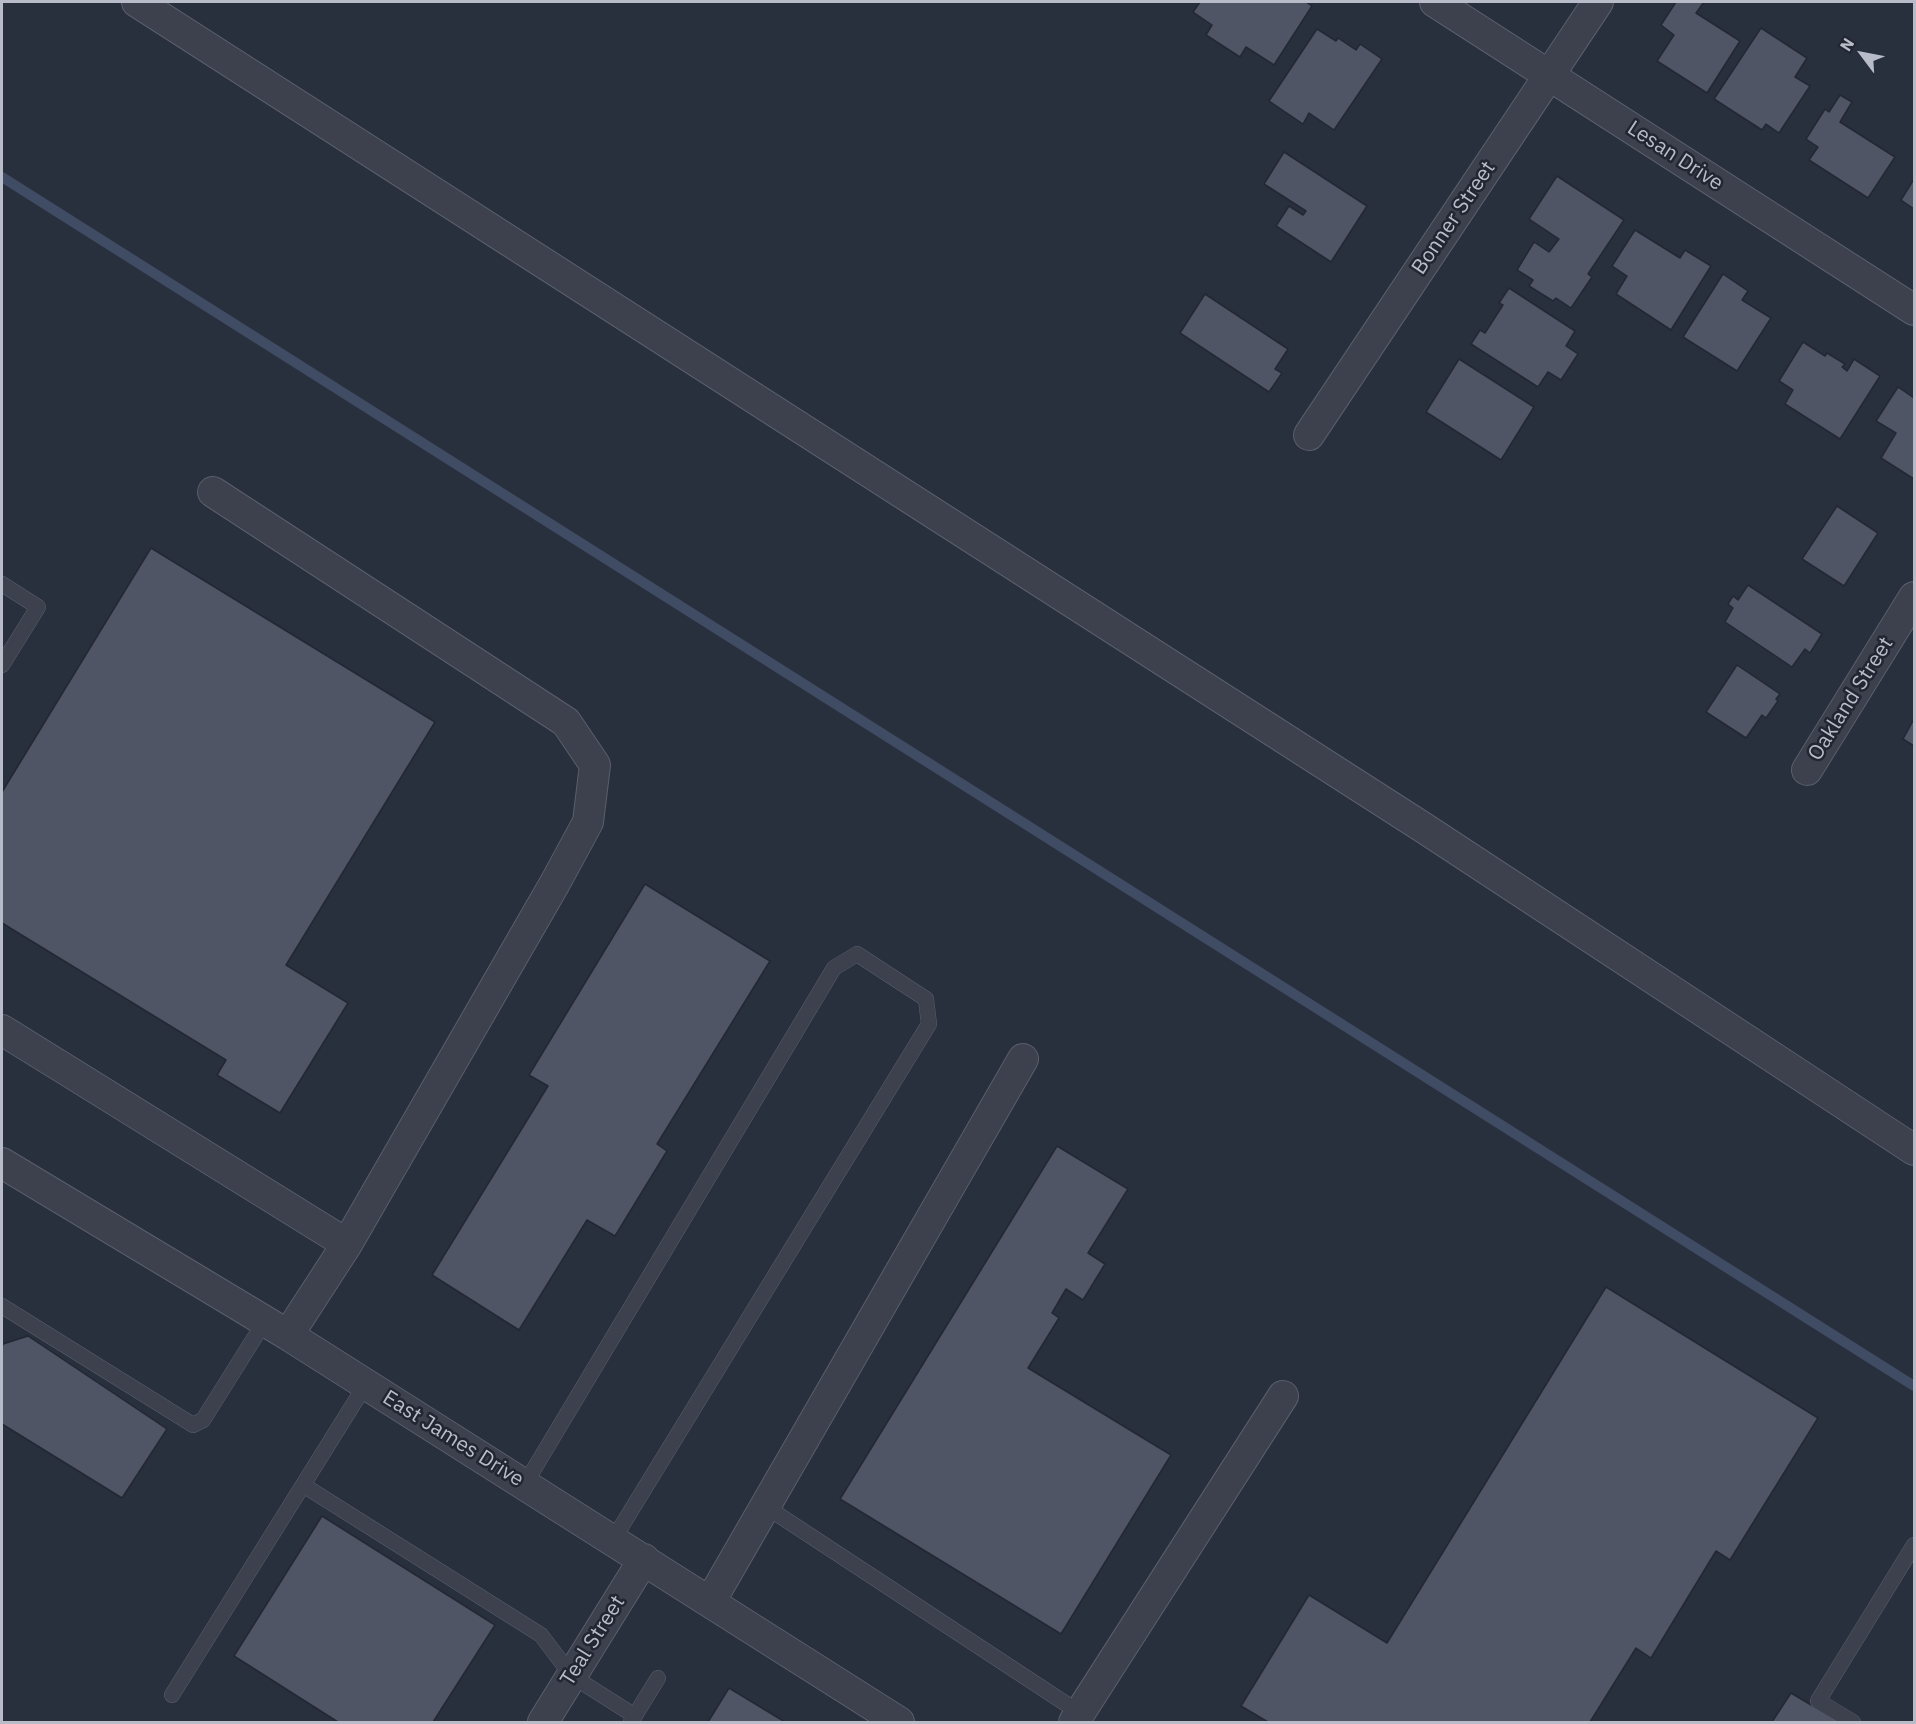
<!DOCTYPE html>
<html>
<head>
<meta charset="utf-8">
<style>
	body { margin:0 }
	#map { position:relative; width:1916px; height:1724px; overflow:hidden; background:#282f3d; font-family:"IBM Plex Sans",sans-serif }
	canvas { display:block }
	.frame { position:absolute; inset:0; border:3px solid #b8bcc8; pointer-events:none }
	.north { position:absolute; left:1832px; top:24px; width:60px; height:60px; -webkit-text-stroke:4px #212632; paint-order:stroke; rotate:302deg; font-size:16px; font-weight:700; line-height:24px; text-align:center; color:#b8bcc8 }
	.north::after { content:''; display:block; margin:auto; width:21px; height:27px; background:#b8bcc8; clip-path:polygon(50% 0,100% 100%,50% 72%,0 100%) }
</style>
</head>
<body>
<div id="map">
<canvas width="1916" height="1724"></canvas>
<div class="frame"></div>
<div class="north">N</div>
</div>
<script>
const ctx = document.querySelector('canvas').getContext('2d');
ctx.lineJoin = 'round';
function toPath(rows) {
  const path = new Path2D();
  for (const r of rows) {
    path.moveTo(r[0], r[1]);
    for (let i = 2; i < r.length; i += 2) path.lineTo(r[i], r[i + 1]);
  }
  return path;
}
function strokePath(path, color, width, dash) {
  ctx.strokeStyle = color;
  ctx.lineWidth = width;
  ctx.lineCap = dash ? 'butt' : 'round';
  ctx.setLineDash(dash || []);
  ctx.stroke(path);
}
function paint(path, color) {
  ctx.fillStyle = color;
  ctx.fill(path, 'evenodd');
}
function write(font, color, halo, rows, align = 'center') {
  ctx.font = font + ' "IBM Plex Sans",sans-serif';
  ctx.lineWidth = 5;
  ctx.setLineDash([]);
  ctx.textBaseline = 'middle';
  ctx.strokeStyle = halo;
  ctx.fillStyle = color;
  for (const [text, x, y, turn = 0] of rows) {
    ctx.save();
    ctx.translate(x, y);
    ctx.rotate((+turn || 0) * Math.PI / 180);
    ctx.textAlign = isNaN(turn) ? turn : align;
    if (halo) ctx.strokeText(text, 0, 0);
    ctx.fillText(text, 0, 0);
    ctx.restore();
  }
}
strokePath(toPath([
	[2,177,1914,1386]
]), '#404b64', 10);
const building = toPath([
	[1200,2,1306,2,1312,6,1274,65,1246,47,1240,57,1206,35,1212,25,1193,12,1200,2],
	[1676,2,1704,2,1696,13,1740,41,1707,93,1657,61,1674,35,1661,25,1676,2],
	[1761,28,1807,58,1795,77,1810,86,1779,133,1766,124,1762,130,1714,99,1761,28],
	[1317,29,1336,41,1338,38,1356,50,1360,44,1382,59,1334,130,1309,113,1303,124,1269,101,1317,29],
	[1840,95,1852,102,1840,122,1895,157,1868,198,1809,160,1818,147,1806,139,1825,109,1829,112,1840,95],
	[1284,152,1367,206,1331,262,1276,226,1289,206,1303,215,1306,211,1264,184,1284,152],
	[1557,176,1624,220,1588,274,1592,277,1571,308,1556,298,1553,301,1529,286,1533,280,1517,270,1534,242,1549,252,1559,239,1529,219,1557,176],
	[1914,179,1914,209,1901,200,1914,179],
	[1635,230,1680,258,1685,250,1711,266,1671,330,1616,294,1627,276,1612,266,1635,230],
	[1723,274,1748,291,1742,300,1771,318,1737,371,1683,337,1723,274],
	[1509,288,1575,331,1566,346,1578,354,1561,380,1548,372,1538,387,1471,344,1480,330,1485,333,1503,305,1499,303,1509,288],
	[1205,294,1288,349,1275,369,1282,373,1269,392,1180,333,1205,294],
	[1803,342,1825,356,1827,353,1845,364,1842,367,1847,371,1854,359,1880,376,1840,439,1785,404,1793,390,1779,381,1803,342],
	[1459,359,1534,407,1501,460,1426,412,1459,359],
	[1898,387,1914,398,1914,479,1881,458,1896,433,1876,421,1898,387],
	[1837,506,1878,533,1844,586,1802,559,1837,506],
	[151,548,435,722,286,965,348,1003,280,1113,217,1075,226,1060,2,923,2,792,151,548],
	[1748,585,1822,634,1810,653,1805,649,1792,667,1725,622,1733,608,1728,604,1733,596,1738,600,1748,585],
	[1737,665,1780,694,1776,699,1778,701,1766,718,1762,715,1746,738,1706,712,1737,665],
	[1914,719,1914,746,1903,739,1914,719],
	[645,884,770,961,657,1144,667,1151,615,1236,587,1220,519,1330,432,1275,548,1086,529,1075,645,884],
	[1057,1146,1128,1189,1088,1253,1105,1264,1083,1300,1066,1289,1052,1313,1059,1318,1028,1368,1171,1455,1061,1634,840,1499,1057,1146],
	[1606,1287,1818,1418,1730,1560,1716,1551,1651,1658,1636,1648,1590,1722,1268,1722,1241,1706,1309,1595,1387,1643,1606,1287],
	[28,1336,167,1429,122,1498,2,1424,2,1347,3,1344,28,1336],
	[322,1516,495,1625,433,1722,338,1722,234,1656,322,1516],
	[729,1688,785,1722,708,1722,729,1688],
	[1791,1693,1840,1722,1772,1722,1791,1693]
]);
paint(building, '#4f5565');
strokePath(building, '#232834', 1.5);
const service = toPath([
	[2,584,38,607,2,665],
	[2,1306,193,1425,203,1420,265,1321],
	[525,1484,834,968,857,954,926,999,929,1024,613,1540],
	[303,1485,366,1384],
	[765,1506,1080,1713],
	[172,1695,303,1485,541,1635,572,1676,635,1716],
	[631,1722,658,1678],
	[1853,1722,1818,1701,1914,1545]
]);
const minor = toPath([
	[137,2,1424,828,1914,1150],
	[1435,2,1914,310],
	[1309,435,1598,2],
	[213,492,566,722,595,765,588,822,555,883,347,1244,288,1335],
	[1807,770,1914,597],
	[2,1030,347,1244],
	[2,1163,288,1335,899,1722],
	[710,1602,1023,1059],
	[543,1722,644,1559],
	[1074,1722,1283,1396]
]);
strokePath(service, '#5a5f6b', 16);
strokePath(minor, '#5a5f6b', 32);
strokePath(service, '#3c414d', 15);
strokePath(minor, '#3c414d', 30);
write('21px', '#b8bcc8', '#212632', [
	["Lesan Drive",1675,156,33],
	["Bonner Street",1454,218,-56],
	["Oakland Street",1851,699,-58],
	["East James Drive",453,1439,32],
	["Teal Street",593,1641,-58]
]);
</script>
</body>
</html>
